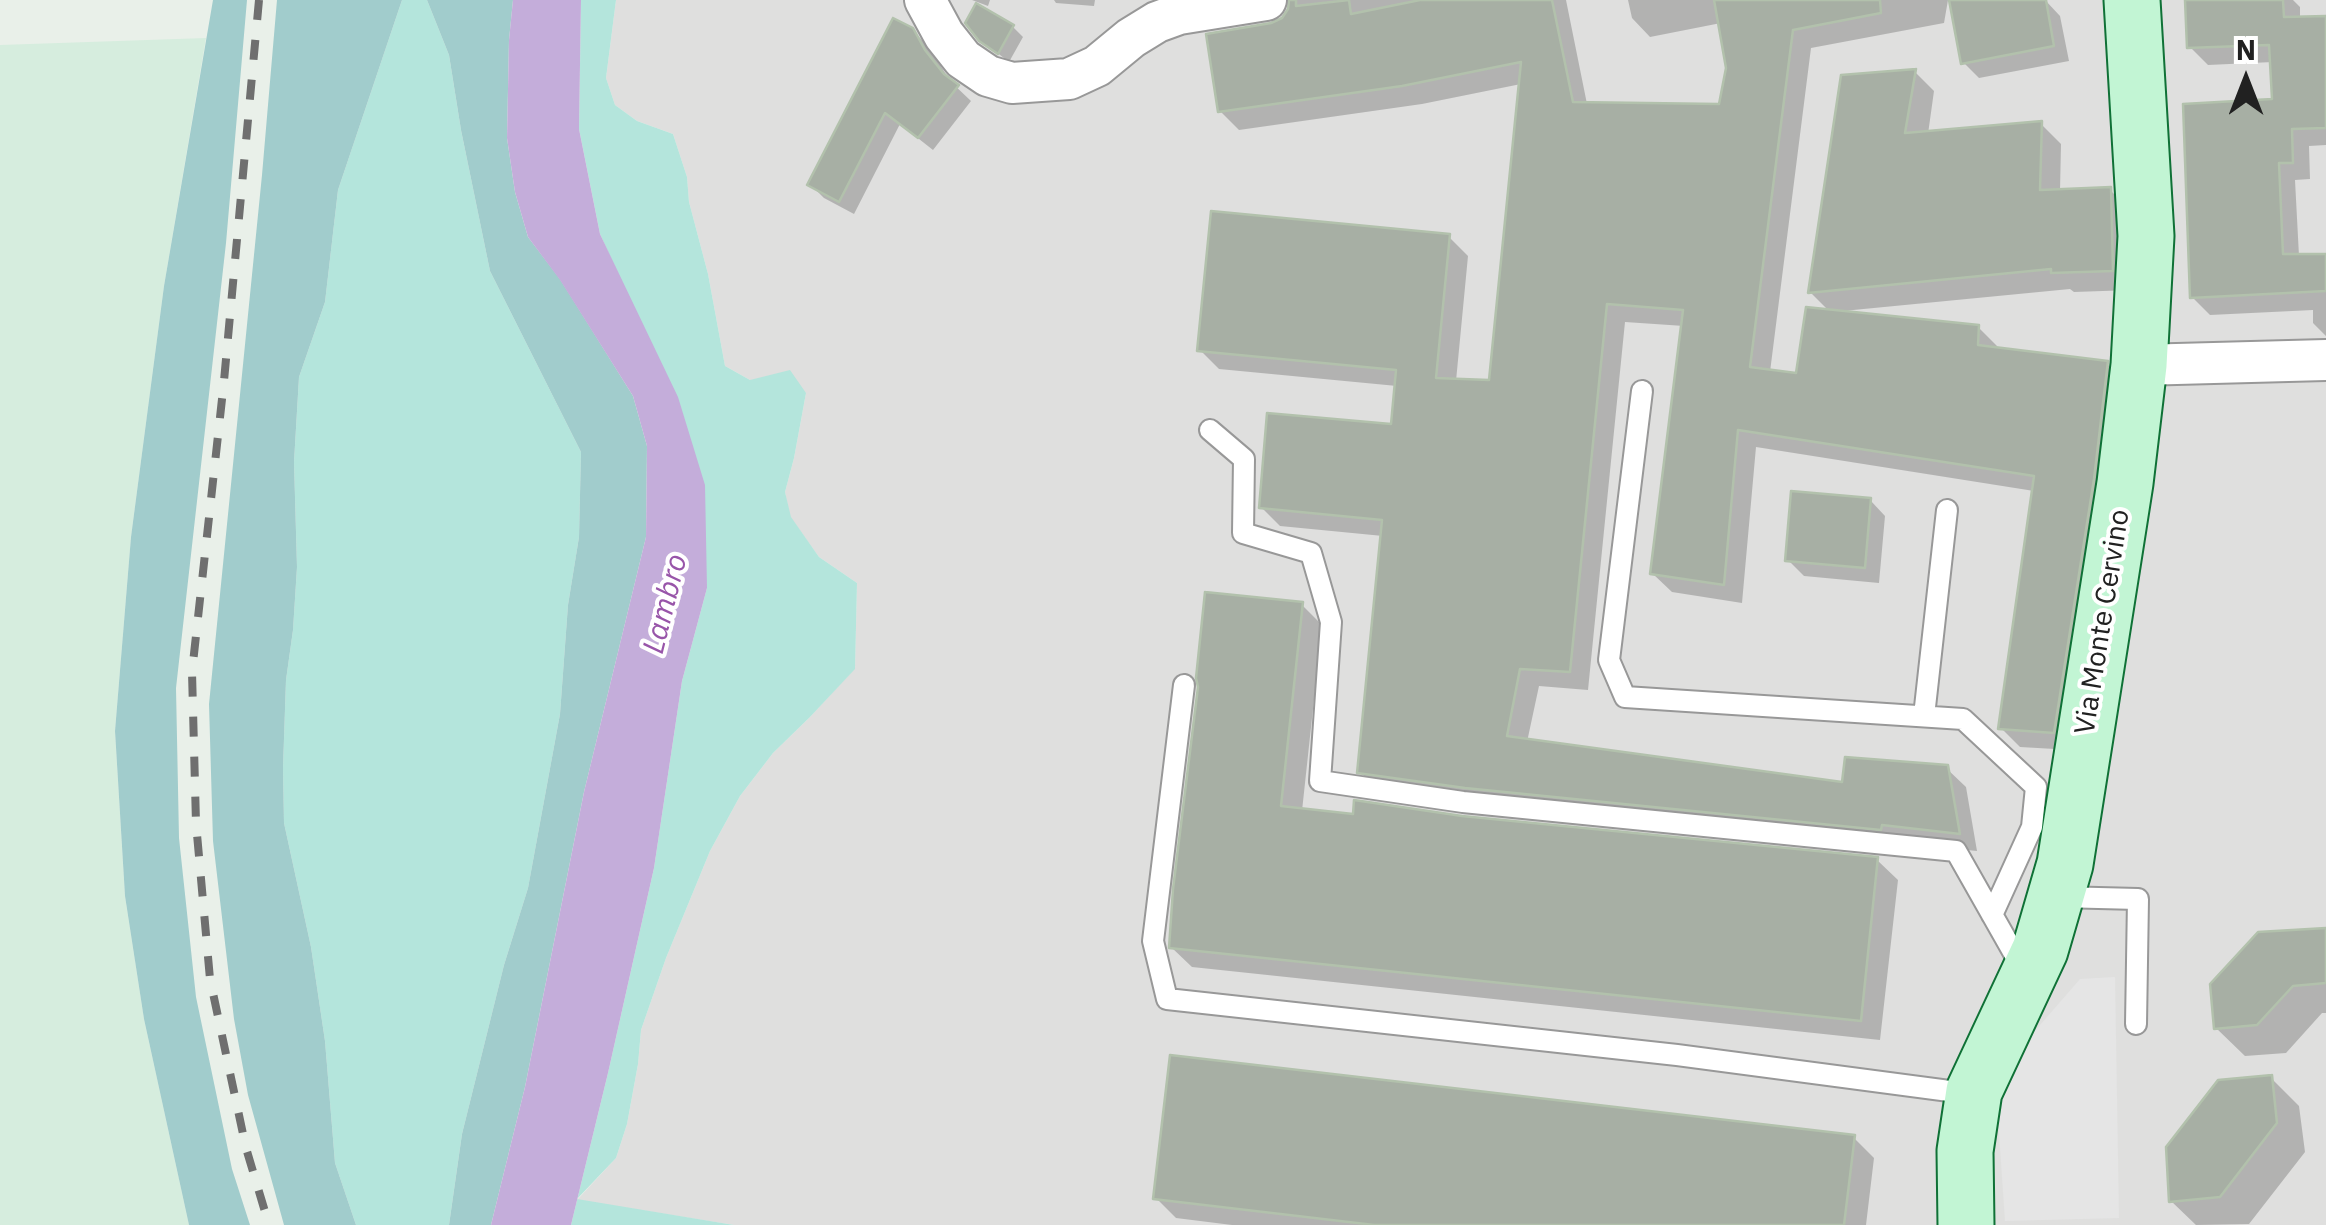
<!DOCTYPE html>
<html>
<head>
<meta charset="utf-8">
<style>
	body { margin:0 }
	#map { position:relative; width:2326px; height:1225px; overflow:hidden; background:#e9f0e9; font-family:"IBM Plex Sans",sans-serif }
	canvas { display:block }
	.north { position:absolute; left:2196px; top:30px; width:100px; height:100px; -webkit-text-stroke:8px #fff; paint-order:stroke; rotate:0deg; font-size:28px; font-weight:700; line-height:40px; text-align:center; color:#212121 }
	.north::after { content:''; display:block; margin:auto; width:35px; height:45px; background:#212121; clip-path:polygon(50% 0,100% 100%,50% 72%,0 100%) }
</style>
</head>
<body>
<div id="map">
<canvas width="2326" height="1225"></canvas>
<div class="north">N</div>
</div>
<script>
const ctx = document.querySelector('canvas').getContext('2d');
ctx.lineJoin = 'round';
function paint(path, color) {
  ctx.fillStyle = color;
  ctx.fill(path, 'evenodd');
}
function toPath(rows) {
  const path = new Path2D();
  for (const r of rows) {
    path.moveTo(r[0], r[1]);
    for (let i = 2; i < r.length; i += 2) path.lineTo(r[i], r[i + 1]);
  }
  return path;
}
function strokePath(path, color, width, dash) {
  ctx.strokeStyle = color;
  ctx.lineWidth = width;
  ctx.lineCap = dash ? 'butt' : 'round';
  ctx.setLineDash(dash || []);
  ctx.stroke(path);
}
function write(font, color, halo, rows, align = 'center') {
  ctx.font = font + ' "IBM Plex Sans",sans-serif';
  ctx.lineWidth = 8;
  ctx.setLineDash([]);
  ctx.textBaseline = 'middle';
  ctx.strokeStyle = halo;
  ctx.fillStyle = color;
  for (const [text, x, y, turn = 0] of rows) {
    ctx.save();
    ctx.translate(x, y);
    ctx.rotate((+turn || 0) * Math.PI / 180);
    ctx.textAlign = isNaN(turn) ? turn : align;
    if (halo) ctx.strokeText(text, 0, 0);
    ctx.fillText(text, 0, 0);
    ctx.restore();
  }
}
paint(toPath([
	[616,0,2326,0,2326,1225,734,1225,577,1200,616,1158,627,1124,638,1064,641,1030,666,958,710,851,740,796,773,753,810,717,855,668,857,583,819,557,790,517,785,492,794,458,806,393,750,380,725,366,708,274,689,202,687,177,673,134,637,121,615,105,606,78]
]), '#dfdfde');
paint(toPath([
	[206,38,164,286,131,537,115,731,125,896,144,1019,189,1225,0,1225,0,45]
]), '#d6edde');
paint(toPath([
	[402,0,427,0,449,55,461,130,490,271,581,452,579,537,568,605,560,714,528,888,504,965,462,1134,449,1225,356,1225,335,1163,325,1041,311,947,284,823,283,768,286,680,293,630,297,567,294,462,299,377,325,302,338,190],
	[581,0,616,0,606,78,615,105,637,121,673,134,687,177,689,202,708,274,725,366,750,380,790,370,806,393,794,458,785,492,791,517,819,557,857,583,855,669,810,717,773,753,740,796,710,851,666,958,641,1030,638,1064,627,1124,616,1158,577,1199,734,1225,571,1225,608,1073,654,868,682,681,707,588,633,307,600,234,579,129]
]), '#b4e5dc');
paint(toPath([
	[213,0,247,0,226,243,176,688,179,838,196,997,232,1169,250,1225,189,1225,144,1019,125,896,115,731,131,537,164,286],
	[277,0,402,0,338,190,325,302,299,377,294,462,297,567,293,630,286,680,283,768,284,823,311,947,325,1041,335,1163,356,1225,284,1225,248,1095,234,1019,213,841,209,704,262,175],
	[427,0,513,0,509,40,507,138,515,192,528,237,560,279,633,396,647,446,646,537,584,792,525,1087,491,1225,449,1225,462,1134,504,965,528,888,560,714,568,605,579,537,581,452,490,271,461,130,449,55]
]), '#a1cccc');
paint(toPath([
	[2115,977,2119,1218,2005,1221,1997,1104,2027,1040,2080,979]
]), '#e5e5e5');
paint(toPath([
	[513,0,581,0,579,129,600,234,678,397,705,485,707,588,682,681,654,868,608,1073,571,1225,491,1225,525,1087,584,792,646,537,647,446,633,396,560,280,528,237,515,192,507,138,509,40]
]), '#c4adda');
paint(toPath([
	[972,0,990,0,988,6],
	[1054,0,1095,0,1094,6,1056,3],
	[1291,0,1566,0,1587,104,1721,106,1729,68,1721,23,1650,37,1632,18,1628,0,1948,0,1944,23,1811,48,1770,372,1798,376,1830,312,1810,292,1915,72,1934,91,1928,134,2041,124,2061,144,2060,191,2110,190,2130,210,2132,290,2074,292,2070,289,1843,311,1978,327,1997,346,1997,350,2107,364,2126,382,2072,750,2020,747,2001,728,2034,491,1756,447,1742,603,1672,592,1653,574,1684,326,1625,322,1588,690,1539,686,1527,742,1844,784,1946,768,1966,787,1977,851,1379,791,1360,772,1383,536,1280,526,1261,507,1393,427,1397,386,1219,369,1200,350,1449,237,1468,256,1456,381,1492,382,1521,84,1422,104,1239,130,1220,111,1291,8],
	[1952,0,2045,0,2060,16,2069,61,1979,78,1963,62],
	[2188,0,2293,0,2300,7,2300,19,2326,18,2326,145,2309,146,2310,179,2295,180,2299,256,2326,256,2326,336,2313,323,2313,310,2210,315,2192,297,2274,102,2273,62,2208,65,2190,47],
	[1013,27,1023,37,1009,62,981,40],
	[912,30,927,45,951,82,971,101,933,150,900,124,854,214,824,198,810,184],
	[1870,500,1885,516,1879,583,1804,576,1788,560],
	[1302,605,1322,625,1302,811,1355,816,1461,818,1877,860,1898,880,1880,1040,1192,967,1171,947],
	[2326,930,2326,1013,2322,1013,2286,1053,2245,1056,2216,1028],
	[2271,1078,2299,1106,2305,1152,2249,1224,2196,1225,2171,1201],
	[1854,1138,1874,1158,1866,1225,1232,1225,1176,1218,1156,1198]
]), '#0003');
const building = toPath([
	[1289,0,1296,0,1296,6,1349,0,1351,14,1420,0,1552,0,1573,102,1719,104,1726,68,1714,0,1880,0,1881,13,1793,30,1750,367,1796,373,1806,307,1979,325,1978,345,2108,361,2094,479,2054,733,1998,729,2034,476,1738,430,1724,585,1650,574,1683,310,1607,304,1570,672,1520,669,1507,736,1842,782,1845,757,1948,765,1960,834,1882,825,1881,830,1465,788,1357,773,1382,520,1259,508,1267,413,1391,424,1396,370,1197,351,1211,211,1450,234,1436,378,1489,380,1521,62,1402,86,1218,112,1206,34,1271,23,1282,18,1288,9,1289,0],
	[1949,0,2046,0,2054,46,1961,64,1949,0],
	[2185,0,2283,0,2284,17,2326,16,2326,128,2292,129,2293,163,2279,163,2283,254,2326,254,2326,291,2190,298,2183,104,2272,99,2269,45,2187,48,2185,0],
	[976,3,1014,25,998,54,979,41,965,23,976,3],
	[893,18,913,28,925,50,944,74,959,85,918,138,885,113,839,202,807,185,893,18],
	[1916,69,1905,133,2042,121,2040,190,2111,187,2113,271,2051,273,2051,269,1808,293,1841,75,1916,69],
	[1791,491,1871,498,1865,568,1785,561,1791,491],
	[1205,592,1303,602,1281,806,1353,814,1354,800,1462,816,1878,857,1861,1021,1169,948,1173,889,1198,687,1196,678,1205,592],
	[2326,928,2326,983,2293,986,2257,1025,2214,1029,2210,984,2258,932,2326,928],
	[1170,1055,1855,1135,1844,1225,1374,1225,1153,1199,1170,1055],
	[2272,1075,2277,1123,2220,1197,2169,1202,2166,1147,2218,1080,2272,1075]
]);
paint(building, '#a7afa4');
strokePath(building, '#b2c1ac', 2.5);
const lane = toPath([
	[1642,391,1609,660,1625,697,1963,719,2036,787,2032,827,1992,915],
	[1210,430,1244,459,1243,533,1311,553,1331,622,1320,781,1463,802,1956,851,2024,971],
	[1184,685,1153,941,1167,999,1677,1055,1972,1094],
	[1924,716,1947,510],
	[2059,897,2138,899,2136,1024]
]);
const street = toPath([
	[925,0,944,35,963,59,988,76,1012,83,1069,79,1097,66,1131,38,1157,22,1179,14,1266,0],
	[2139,365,2326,360]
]);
const secondary = toPath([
	[1966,1225,1965,1151,1974,1091,2040,950,2065,864,2125,483,2139,365,2146,236,2132,0]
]);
strokePath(lane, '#989898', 24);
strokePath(street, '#989898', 44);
strokePath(secondary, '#0f7136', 59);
strokePath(lane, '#fff', 20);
strokePath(street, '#fff', 40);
strokePath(secondary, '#c2f5d4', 55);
strokePath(toPath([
	[259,0,224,381,192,672,196,823,210,979,246,1148,269,1225]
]), '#6f6f6f', 8, [20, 20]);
write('28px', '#212121', '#fff', [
	["Via Monte Cervino",2103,622,-81]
]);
write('italic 30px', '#9855a9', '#fff', [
	["Lambro",666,604,-76]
]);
</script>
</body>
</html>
